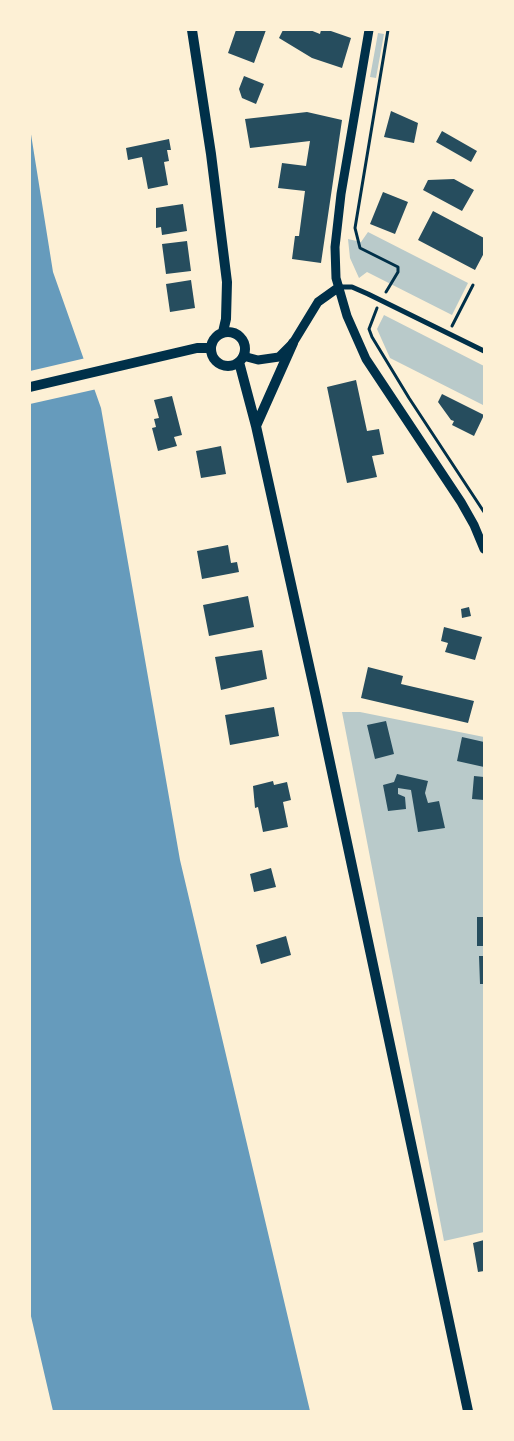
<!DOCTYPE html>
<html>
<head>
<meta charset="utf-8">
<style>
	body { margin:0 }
	#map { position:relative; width:514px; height:1441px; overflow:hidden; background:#fdf0d5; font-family:Ubuntu,sans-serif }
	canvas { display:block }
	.frame { position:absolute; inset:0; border:31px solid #fdf0d5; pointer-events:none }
</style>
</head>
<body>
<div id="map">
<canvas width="514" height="1441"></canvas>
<div class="frame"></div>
</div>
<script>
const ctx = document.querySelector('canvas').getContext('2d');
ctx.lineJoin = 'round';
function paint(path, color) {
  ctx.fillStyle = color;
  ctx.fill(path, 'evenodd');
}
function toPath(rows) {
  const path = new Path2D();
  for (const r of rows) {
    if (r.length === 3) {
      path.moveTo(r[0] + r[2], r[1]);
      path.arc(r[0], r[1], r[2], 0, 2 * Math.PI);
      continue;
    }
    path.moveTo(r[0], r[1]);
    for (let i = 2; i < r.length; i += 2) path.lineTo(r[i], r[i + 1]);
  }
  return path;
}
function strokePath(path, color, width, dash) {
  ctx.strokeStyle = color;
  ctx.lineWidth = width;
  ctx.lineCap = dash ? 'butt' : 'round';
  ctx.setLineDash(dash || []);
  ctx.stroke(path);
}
paint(toPath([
	[378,33,384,34,376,78,370,77],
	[368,232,468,283,452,315,367,272,359,278,350,258,348,239,361,242],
	[384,315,484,366,483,405,390,358,377,329],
	[342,712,360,712,484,737,484,1232,444,1241]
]), '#b9caca');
paint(toPath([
	[30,128,53,272,101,408,180,860,310,1411,53,1411,30,1312]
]), '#669bbc');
paint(toPath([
	[86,358,97,389,30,404,30,371]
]), '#fdf0d5');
paint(toPath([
	[236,30,266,30,254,63,228,53],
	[283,30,310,30,320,34,321,30,328,30,351,38,342,68,312,58,279,38],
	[244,76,264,84,256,104,242,98,239,89],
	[391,111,418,123,414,143,384,137],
	[307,112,342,120,321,263,292,259,295,236,299,236,305,191,278,188,282,163,306,166,310,141,250,148,245,119],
	[442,131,477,151,471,162,436,142],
	[169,139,171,150,167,150,169,161,164,162,168,185,148,189,142,157,128,160,126,148],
	[454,179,474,190,462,211,423,190,428,180],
	[383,192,408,202,395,234,370,224],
	[183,204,187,231,162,235,161,227,156,228,156,208],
	[433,211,484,238,484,253,475,270,418,240],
	[187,241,191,271,166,274,162,244],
	[191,280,195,308,170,312,166,284],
	[356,380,367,431,379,429,384,454,372,456,377,477,347,483,327,387],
	[442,394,484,415,474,436,452,425,454,421,451,420,438,402],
	[172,396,182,435,174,437,177,446,158,451,152,428,156,427,154,419,159,418,154,400],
	[221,446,226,474,201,478,196,451],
	[228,545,231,563,237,562,239,572,202,579,197,551],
	[248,596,254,627,209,636,203,605],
	[469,607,471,616,462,618,461,609],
	[444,627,482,637,475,660,445,652,448,643,441,641],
	[262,650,267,679,221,690,215,657],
	[368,667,403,676,401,684,474,701,468,723,361,698],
	[274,707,279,736,230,745,225,715],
	[386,721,394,754,375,759,367,725],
	[462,737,484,742,484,767,457,761],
	[397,774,428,781,425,793,428,803,439,801,445,828,418,832,411,790,398,788,398,794,405,797,406,809,388,811,383,785,394,782],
	[474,776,484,777,484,800,472,799],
	[273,781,274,785,287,782,291,800,283,802,288,827,263,832,258,807,255,808,253,786],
	[271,868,276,887,254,892,250,874],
	[477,917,484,917,484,946,477,946],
	[286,936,291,955,261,964,256,945],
	[479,956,484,956,484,984,480,984],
	[484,1240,484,1271,478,1272,473,1243]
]), '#264d5e');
strokePath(toPath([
	[386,292,398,272,398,267,360,248,355,228,388,30],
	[377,308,369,329,372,337,409,398,484,512],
	[452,326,473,285]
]), '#003049', 3);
strokePath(toPath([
	[339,287,352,287,368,294,484,351]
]), '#003049', 5);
strokePath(toPath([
	[369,30,341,194,335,247,336,278,347,316,366,359,461,502,474,525,484,549],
	[243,356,258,360,279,357,293,343,318,302,339,287]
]), '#003049', 9);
strokePath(toPath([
	[192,30,211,154,227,282,226,319,223,332],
	[228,349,17],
	[239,362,256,426,316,697,468,1411],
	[30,387,197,348,211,348],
	[256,426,293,343]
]), '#003049', 10);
</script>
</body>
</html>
